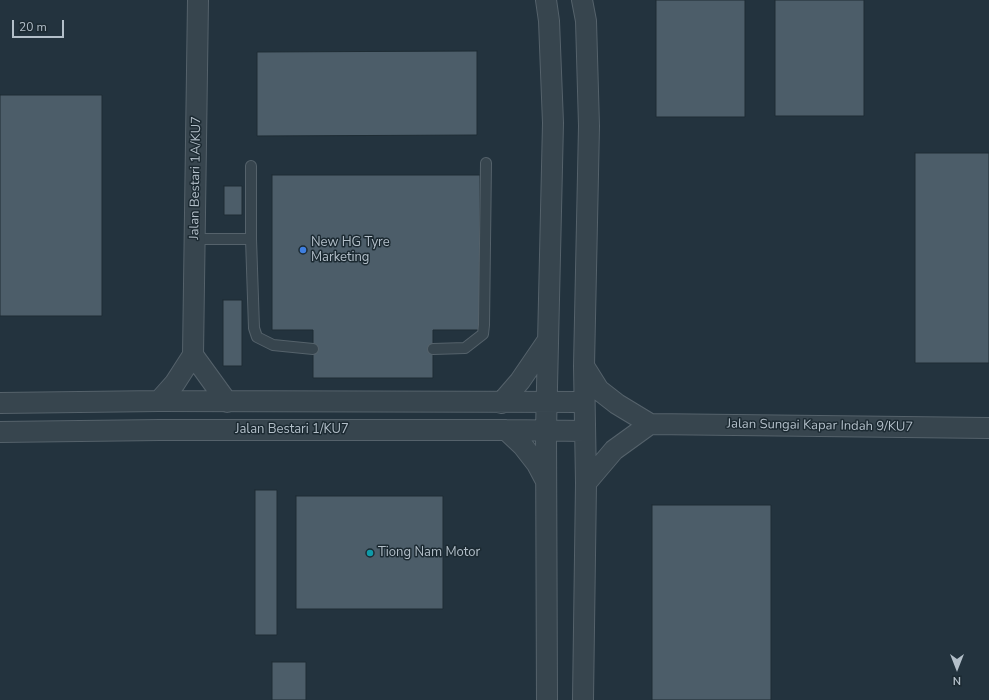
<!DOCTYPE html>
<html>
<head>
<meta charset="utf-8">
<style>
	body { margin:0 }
	#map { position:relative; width:989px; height:700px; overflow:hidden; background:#23333e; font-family:"Nunito Sans",sans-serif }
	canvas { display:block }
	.north { position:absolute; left:937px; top:648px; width:40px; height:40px; -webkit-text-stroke:3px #1c2a32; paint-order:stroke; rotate:180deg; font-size:11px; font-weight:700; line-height:16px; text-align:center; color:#b3bfc9 }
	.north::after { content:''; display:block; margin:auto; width:14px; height:18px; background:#b3bfc9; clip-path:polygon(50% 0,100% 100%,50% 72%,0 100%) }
	.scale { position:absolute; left:12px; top:20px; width:52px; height:18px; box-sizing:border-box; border:2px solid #b3bfc9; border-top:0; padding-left:5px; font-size:12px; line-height:14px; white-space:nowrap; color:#b3bfc9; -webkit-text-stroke:3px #1c2a32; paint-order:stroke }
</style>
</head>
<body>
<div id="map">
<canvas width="989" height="700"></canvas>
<div class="north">N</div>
<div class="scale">20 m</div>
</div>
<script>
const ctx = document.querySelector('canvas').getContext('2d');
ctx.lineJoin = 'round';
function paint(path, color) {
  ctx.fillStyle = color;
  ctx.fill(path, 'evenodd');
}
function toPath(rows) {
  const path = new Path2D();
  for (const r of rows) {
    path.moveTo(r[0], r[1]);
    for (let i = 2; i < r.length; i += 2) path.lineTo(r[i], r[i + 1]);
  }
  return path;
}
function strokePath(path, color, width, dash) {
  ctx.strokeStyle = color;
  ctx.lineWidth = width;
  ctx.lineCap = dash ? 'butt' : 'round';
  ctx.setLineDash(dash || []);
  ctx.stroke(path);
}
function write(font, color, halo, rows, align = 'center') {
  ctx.font = font + ' "Nunito Sans",sans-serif';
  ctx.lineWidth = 3;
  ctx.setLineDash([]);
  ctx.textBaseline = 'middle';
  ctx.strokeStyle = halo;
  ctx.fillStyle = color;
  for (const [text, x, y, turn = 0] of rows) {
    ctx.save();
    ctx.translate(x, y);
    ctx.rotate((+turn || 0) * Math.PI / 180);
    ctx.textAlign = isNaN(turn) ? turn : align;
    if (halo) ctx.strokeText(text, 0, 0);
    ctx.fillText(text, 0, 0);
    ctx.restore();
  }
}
const building = toPath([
	[656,0,745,0,745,117,656,117,656,0],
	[775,0,864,0,864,116,775,116,775,0],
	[477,51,477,135,257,136,257,52,477,51],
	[0,95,102,95,102,316,0,316,0,95],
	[915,153,989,153,989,363,915,363,915,153],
	[272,175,480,175,480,330,433,330,433,378,313,378,313,330,272,330,272,175],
	[224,186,242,186,242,215,224,215,224,186],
	[223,300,242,300,242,366,223,366,223,300],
	[255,490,277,490,277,635,255,635,255,490],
	[296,496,443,496,443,609,296,609,296,496],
	[652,505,771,505,771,700,652,700,652,505],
	[272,662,306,662,306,700,272,700,272,662]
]);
paint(building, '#4c5d69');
strokePath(building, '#1e2c34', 1);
const service = toPath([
	[195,239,251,239,254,328,257,337,273,345,313,349],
	[251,239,251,166],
	[433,349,465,348,483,334,484,325,486,163]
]);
const minor = toPath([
	[546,0,549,21,553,123,546,431,547,700],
	[582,0,586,21,589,126,584,366,586,483,583,700],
	[193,355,227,402],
	[584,366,599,390,617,404,650,424,989,428],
	[159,401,175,383,193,355,198,0],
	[0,403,159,401,584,402],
	[501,403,520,381,548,340],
	[506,430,523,446,537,464,546,481],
	[0,432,160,430,506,430,585,431],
	[586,483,614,450,650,424]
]);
strokePath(service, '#55626b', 12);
strokePath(minor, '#55626b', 22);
strokePath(service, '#37454e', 10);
strokePath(minor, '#37454e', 20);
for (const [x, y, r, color] of [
	[303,250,4,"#3f7fe0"],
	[370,553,4,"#0f9aa8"]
]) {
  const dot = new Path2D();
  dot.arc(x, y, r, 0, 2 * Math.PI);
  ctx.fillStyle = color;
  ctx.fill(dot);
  strokePath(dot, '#1c2a32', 1.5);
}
write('13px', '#b3bfc9', '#1c2a32', [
	["Jalan Bestari 1A/KU7",196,178,-89],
	["Jalan Sungai Kapar Indah 9/KU7",820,426,1],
	["Jalan Bestari 1/KU7",292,430]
]);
write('13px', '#b3bfc9', '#1c2a32', [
	["New HG Tyre",311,243],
	["Marketing",311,258],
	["Tiong Nam Motor",378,553]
], 'left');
</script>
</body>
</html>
